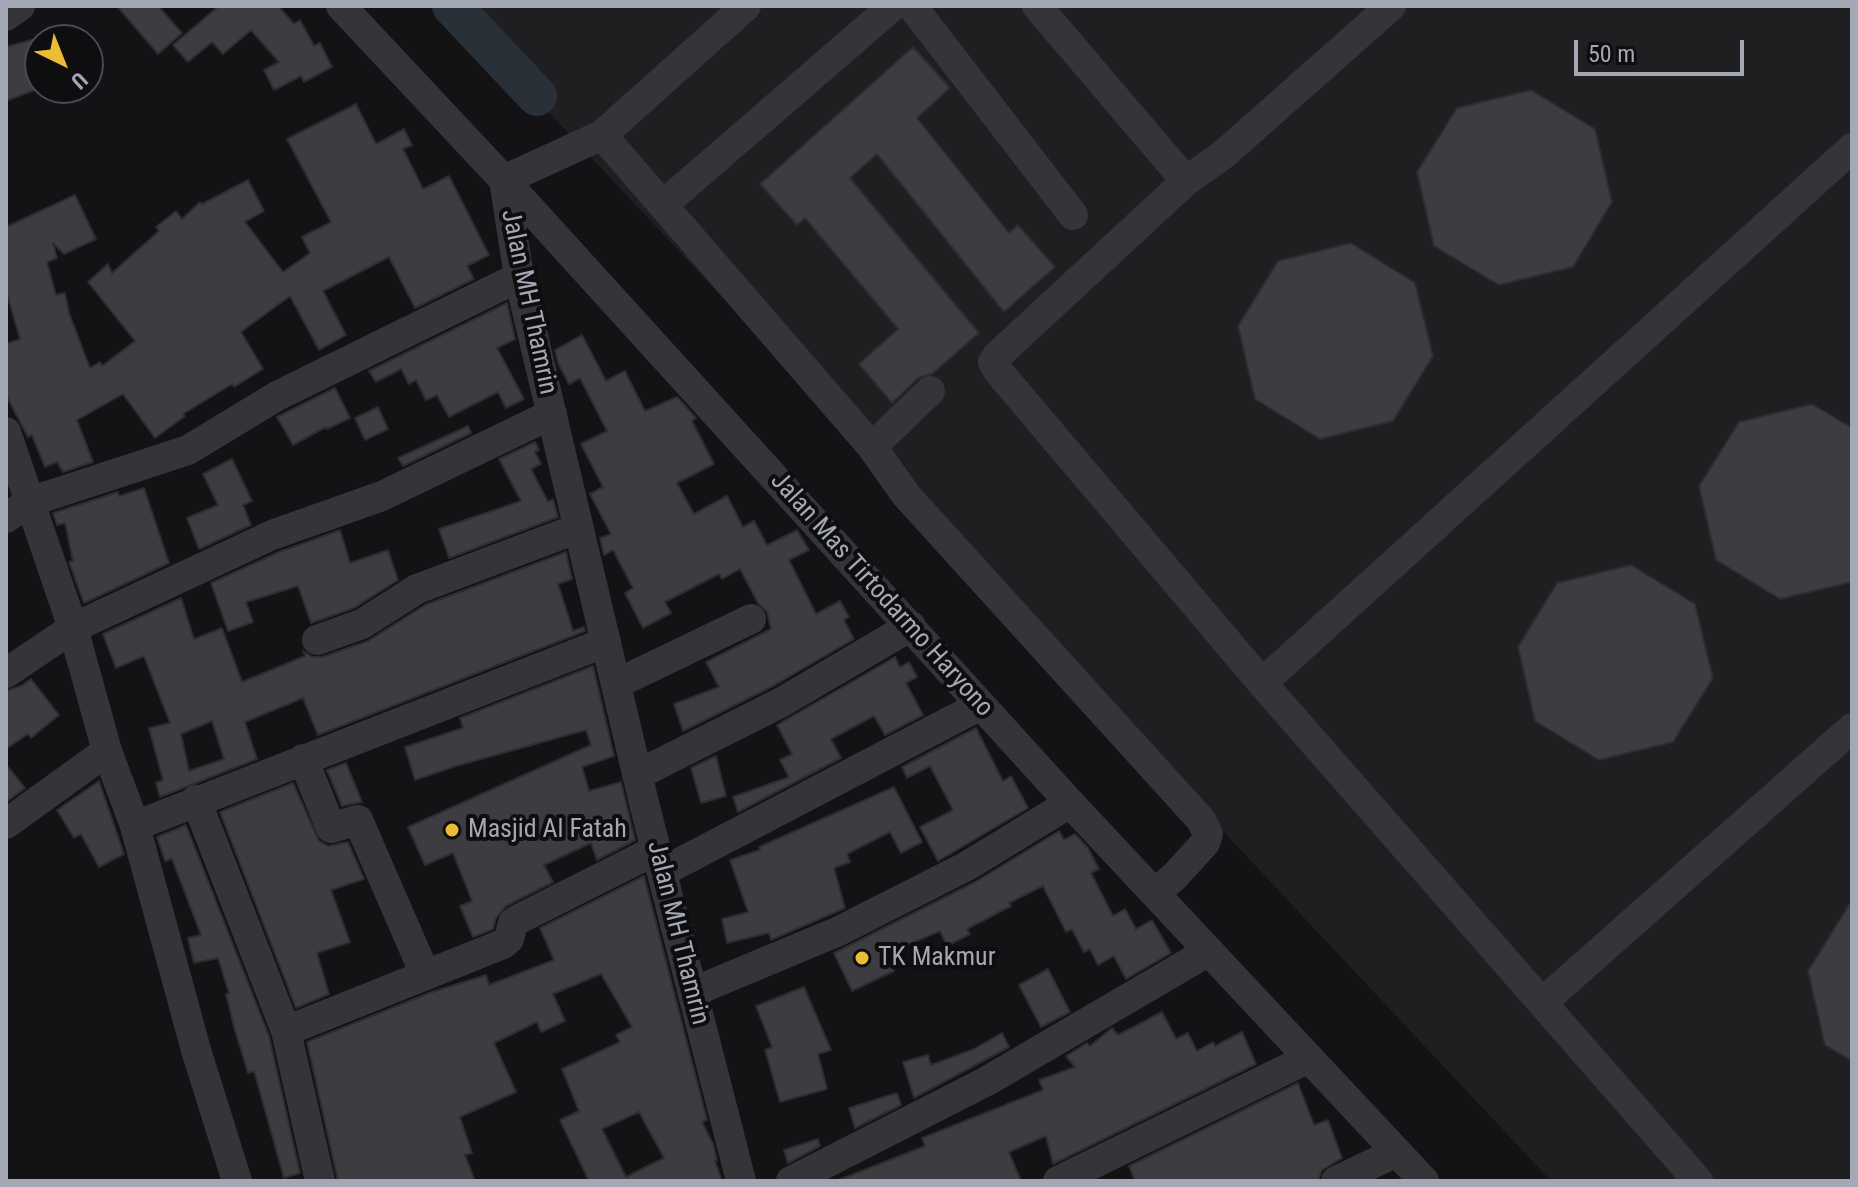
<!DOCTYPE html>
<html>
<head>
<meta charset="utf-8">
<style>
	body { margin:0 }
	#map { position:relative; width:1858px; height:1187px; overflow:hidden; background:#131214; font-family:"Roboto Condensed",sans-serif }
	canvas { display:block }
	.frame { position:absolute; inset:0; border:8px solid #a4a8b4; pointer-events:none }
	.north { position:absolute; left:24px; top:24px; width:80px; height:80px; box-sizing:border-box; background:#0e0d0f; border:2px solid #4a4b51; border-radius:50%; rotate:137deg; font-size:22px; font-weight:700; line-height:32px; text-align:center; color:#a4a8b4 }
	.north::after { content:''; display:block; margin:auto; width:28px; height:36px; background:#eabd34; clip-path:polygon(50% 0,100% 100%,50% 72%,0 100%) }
	.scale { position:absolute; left:1574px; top:40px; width:170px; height:36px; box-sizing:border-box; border:4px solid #a4a8b4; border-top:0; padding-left:10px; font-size:24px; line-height:28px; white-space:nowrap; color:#a4a8b4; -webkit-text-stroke:6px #0e0d0f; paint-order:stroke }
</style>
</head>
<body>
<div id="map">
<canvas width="1858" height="1187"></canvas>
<div class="frame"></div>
<div class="north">U</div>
<div class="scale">50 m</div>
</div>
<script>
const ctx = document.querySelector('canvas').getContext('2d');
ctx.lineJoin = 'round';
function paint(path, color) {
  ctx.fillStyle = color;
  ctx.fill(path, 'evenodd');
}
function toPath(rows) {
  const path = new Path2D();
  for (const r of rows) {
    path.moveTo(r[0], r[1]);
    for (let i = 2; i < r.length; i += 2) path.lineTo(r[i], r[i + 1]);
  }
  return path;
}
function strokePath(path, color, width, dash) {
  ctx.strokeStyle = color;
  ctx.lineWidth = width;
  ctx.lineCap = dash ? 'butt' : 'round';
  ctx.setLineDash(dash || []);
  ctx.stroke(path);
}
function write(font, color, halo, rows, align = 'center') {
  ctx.font = font + ' "Roboto Condensed",sans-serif';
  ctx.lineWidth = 8;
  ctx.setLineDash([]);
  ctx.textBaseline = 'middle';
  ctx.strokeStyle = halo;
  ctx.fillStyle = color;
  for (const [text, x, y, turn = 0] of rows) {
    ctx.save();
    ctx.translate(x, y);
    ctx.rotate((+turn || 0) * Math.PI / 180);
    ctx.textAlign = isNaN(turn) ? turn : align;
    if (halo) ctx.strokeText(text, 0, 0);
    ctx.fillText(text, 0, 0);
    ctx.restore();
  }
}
paint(toPath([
	[449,6,1852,6,1852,1181,1551,1181]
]), '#1f1f21');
strokePath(toPath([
	[452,6,537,96]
]), '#293037', 40);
const building = toPath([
	[117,6,158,6,182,33,158,54,117,6],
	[219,6,278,6,294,24,300,20,314,46,320,43,332,67,304,82,301,76,274,90,264,70,279,62,251,30,223,54,212,42,188,62,173,45,219,6],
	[35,39,40,57,40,88,6,101,6,47,35,39],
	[913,47,950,88,917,118,1009,233,1018,225,1055,267,1004,312,877,154,850,178,979,333,932,374,918,378,892,403,859,364,898,329,805,218,797,225,760,184,913,47],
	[1531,90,1595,129,1612,202,1573,267,1499,285,1434,246,1417,172,1457,108,1531,90],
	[356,104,376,144,404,129,412,145,403,149,423,189,449,176,489,255,467,266,474,279,415,308,389,257,323,291,346,335,319,350,290,296,241,332,263,369,234,387,232,384,183,414,185,416,155,438,123,394,77,420,93,462,63,472,57,462,45,467,32,435,28,437,6,395,6,344,20,339,6,291,6,227,75,195,96,239,64,254,53,243,57,258,47,262,56,295,65,293,69,313,90,368,100,362,102,366,135,341,88,282,108,264,112,273,159,231,156,227,176,211,182,219,200,202,202,204,248,180,264,211,245,222,283,272,310,253,302,237,331,222,287,139,356,104],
	[1351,243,1415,283,1433,356,1393,421,1320,439,1255,399,1238,326,1278,261,1351,243],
	[507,303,515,339,497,348,524,399,506,408,498,392,449,417,437,395,426,400,416,380,409,384,401,369,376,382,369,371,507,303],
	[582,335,606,381,625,371,645,411,677,397,696,418,692,421,714,464,677,483,694,514,727,496,743,527,754,521,767,545,797,530,809,550,789,560,816,614,840,601,849,617,844,620,854,639,773,686,683,731,674,704,719,687,706,662,771,629,767,612,758,603,740,569,722,579,719,574,665,602,671,613,643,628,625,593,633,588,613,550,604,555,600,538,611,534,590,494,603,487,581,444,607,431,580,378,569,384,558,363,555,350,582,335],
	[335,388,350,418,327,429,326,427,293,445,277,417,335,388],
	[1812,404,1852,428,1852,582,1780,599,1716,560,1699,486,1739,422,1812,404],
	[378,407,388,429,365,440,355,418,378,407],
	[468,426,471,433,403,466,398,458,468,426],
	[535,442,539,450,535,452,541,464,531,469,548,502,553,499,558,517,449,558,439,529,521,501,499,459,535,442],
	[232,459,252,501,243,505,251,525,199,549,187,518,218,505,203,474,232,459],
	[144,488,169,563,84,603,69,562,73,561,65,523,57,525,53,513,118,492,119,496,144,488],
	[340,530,350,563,388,550,398,580,354,608,311,623,298,586,246,602,253,622,228,631,211,583,279,552,340,530],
	[566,552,572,579,558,584,573,631,584,627,585,631,318,735,303,698,245,722,257,759,160,797,156,783,163,780,149,728,170,723,144,656,116,668,103,634,181,598,194,639,222,628,242,682,305,656,303,651,313,657,322,657,368,641,425,605,566,552],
	[212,721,224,759,189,771,181,734,212,721],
	[1631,565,1695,604,1713,678,1673,742,1599,760,1535,721,1518,647,1557,583,1631,565],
	[895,657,900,667,909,662,917,677,906,683,923,715,885,735,874,716,831,739,841,758,738,812,733,797,789,777,780,760,792,754,777,725,895,657],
	[593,666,614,756,582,767,589,791,621,782,635,840,597,860,591,843,544,865,553,882,506,906,496,918,493,929,473,937,460,906,472,901,453,853,425,865,408,827,591,745,586,730,456,766,415,780,405,747,463,728,460,718,593,666],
	[31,679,59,715,31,738,28,734,6,749,6,691,21,686,31,679],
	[976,728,1003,781,1011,776,1028,808,938,861,920,827,953,810,930,766,907,778,902,767,976,728],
	[716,756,726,796,701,803,691,768,716,756],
	[346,763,362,802,342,806,327,770,346,763],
	[6,764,25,788,6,802,6,764],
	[99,781,124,854,99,867,81,834,74,838,57,810,99,781],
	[293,783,319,841,328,846,348,842,364,879,331,890,350,942,317,953,329,994,296,1008,220,812,293,783],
	[894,787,922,842,901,853,890,832,847,854,850,862,834,868,845,908,771,940,769,933,727,943,722,919,748,912,730,860,760,850,759,847,894,787],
	[186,825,269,1036,300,1173,284,1178,254,1071,248,1073,234,1027,226,994,229,993,218,958,194,963,188,938,201,935,172,859,165,861,157,837,186,825],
	[1059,831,1064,840,1075,834,1088,848,1099,869,1091,873,1113,916,1125,909,1136,929,1152,920,1171,953,1126,979,1114,956,1098,965,1090,949,1084,952,1072,929,1066,932,1043,886,1009,903,1011,906,967,929,970,934,947,946,940,931,886,954,894,971,852,991,834,953,975,882,1059,831],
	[644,876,707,1120,702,1122,713,1144,717,1160,715,1161,722,1181,589,1181,560,1120,579,1111,562,1069,620,1042,616,1035,632,1027,601,974,553,994,565,1021,541,1032,537,1022,494,1043,516,1092,460,1117,472,1153,465,1155,475,1181,338,1181,307,1042,429,993,486,975,489,985,554,960,540,928,644,876],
	[639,1112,664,1158,626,1177,602,1129,639,1112],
	[1852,900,1852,1061,1825,1045,1808,971,1852,900],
	[1048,969,1070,1012,1041,1027,1019,985,1048,969],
	[804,987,831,1050,818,1054,827,1089,780,1102,765,1050,772,1047,756,1006,804,987],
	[1162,1012,1176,1039,1188,1033,1197,1051,1213,1042,1215,1046,1242,1032,1256,1064,1053,1164,1046,1136,1009,1152,1021,1181,836,1181,925,1146,922,1138,1043,1090,1039,1080,1075,1067,1066,1056,1087,1043,1090,1046,1112,1028,1118,1035,1162,1012],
	[1002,1033,1009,1047,914,1098,903,1062,928,1055,931,1065,974,1049,1002,1033],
	[1298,1083,1314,1125,1328,1120,1342,1158,1322,1170,1318,1181,1135,1181,1129,1166,1298,1083],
	[897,1093,901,1105,855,1128,849,1108,897,1093],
	[818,1139,820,1146,788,1163,784,1150,818,1139]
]);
paint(building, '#3d3d41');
strokePath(building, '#2d2d30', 2);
strokePath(toPath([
	[341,6,504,180,1070,803,1424,1181],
	[912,6,1073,215],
	[1037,6,1186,181,997,356,993,362,998,371,1262,683,1698,1181],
	[6,16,20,6],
	[602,135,746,6],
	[1186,181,1224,154,1391,6],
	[664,204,893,6],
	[6,432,73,628,107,751,135,826,196,1050,237,1181],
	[872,447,930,391],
	[6,518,29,502,188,450,277,396,519,277],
	[317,640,362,624,417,589,579,528],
	[6,673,73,628,272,535,382,496,552,414],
	[1262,683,1852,148],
	[616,684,751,619],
	[303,759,331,828,358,820,425,974],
	[637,775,782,702,911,626],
	[196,800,286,1031,320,1181],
	[6,824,107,751],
	[135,826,606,642],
	[662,872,981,705],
	[693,992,839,931,967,866,1070,803],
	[1543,1002,1852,728],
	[286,1031,503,944,509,939,513,923,517,920,656,850],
	[741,1181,644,803,519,277,504,180,602,135,872,447,906,495,1201,820,1208,834,1205,843,1174,877,1156,892],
	[791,1181,987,1081,1209,951],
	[1058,1181,1309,1058],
	[1336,1181,1397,1152]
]), '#343439', 30);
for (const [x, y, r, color] of [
	[452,830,8,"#eabd34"],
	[862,958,8,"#eabd34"]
]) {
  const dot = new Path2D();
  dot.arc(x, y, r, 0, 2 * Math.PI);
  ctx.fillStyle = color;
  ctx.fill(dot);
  strokePath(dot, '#0e0d0f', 3);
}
write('26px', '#a4a8b4', '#0e0d0f', [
	["Jalan MH Thamrin",528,302,78],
	["Jalan Mas Tirtodarmo Haryono",881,595,48],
	["Jalan MH Thamrin",677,933,76]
]);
write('26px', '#a4a8b4', '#0e0d0f', [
	["Masjid Al Fatah",468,830],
	["TK Makmur",878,958]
], 'left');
</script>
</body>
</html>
